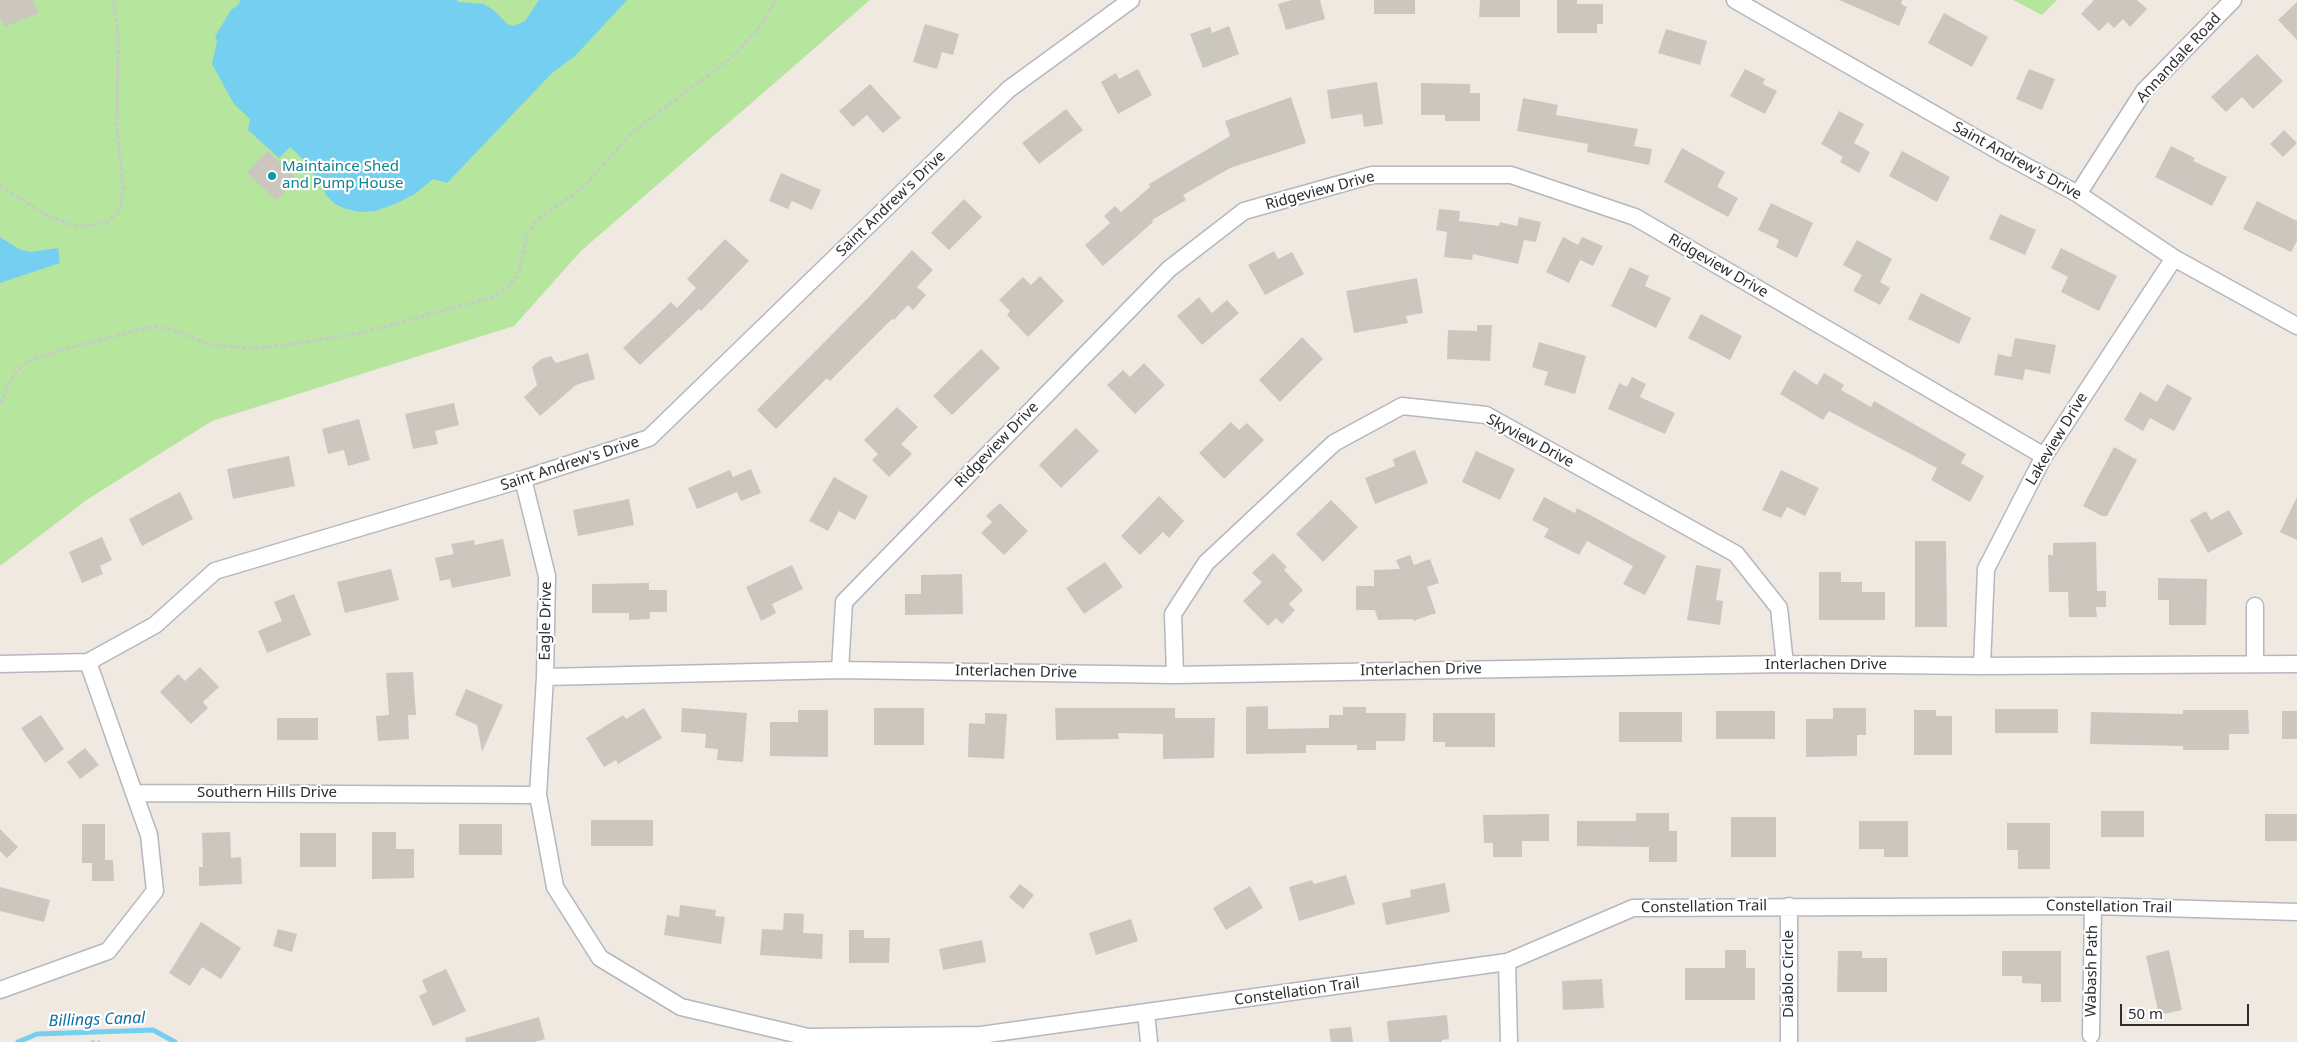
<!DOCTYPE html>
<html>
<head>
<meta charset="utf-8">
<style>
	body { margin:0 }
	#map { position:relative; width:2297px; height:1042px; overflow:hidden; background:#efe9e1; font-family:"Noto Sans",sans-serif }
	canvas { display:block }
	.scale { position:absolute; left:2120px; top:1004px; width:129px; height:22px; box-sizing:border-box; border:2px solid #2e2e2e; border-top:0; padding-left:6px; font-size:15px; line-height:18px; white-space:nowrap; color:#2e2e2e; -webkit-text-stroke:4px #fff; paint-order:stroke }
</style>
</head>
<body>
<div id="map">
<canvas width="2297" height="1042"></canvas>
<div class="scale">50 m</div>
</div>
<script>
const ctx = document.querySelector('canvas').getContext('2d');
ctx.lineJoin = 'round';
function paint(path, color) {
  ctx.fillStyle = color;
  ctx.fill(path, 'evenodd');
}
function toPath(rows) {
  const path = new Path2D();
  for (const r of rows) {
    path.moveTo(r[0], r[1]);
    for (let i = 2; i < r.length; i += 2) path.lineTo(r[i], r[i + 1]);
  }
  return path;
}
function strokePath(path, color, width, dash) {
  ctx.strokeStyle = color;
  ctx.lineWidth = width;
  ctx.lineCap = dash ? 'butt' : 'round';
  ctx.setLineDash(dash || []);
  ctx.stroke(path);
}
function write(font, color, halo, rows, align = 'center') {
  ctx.font = font + ' "Noto Sans",sans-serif';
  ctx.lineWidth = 4.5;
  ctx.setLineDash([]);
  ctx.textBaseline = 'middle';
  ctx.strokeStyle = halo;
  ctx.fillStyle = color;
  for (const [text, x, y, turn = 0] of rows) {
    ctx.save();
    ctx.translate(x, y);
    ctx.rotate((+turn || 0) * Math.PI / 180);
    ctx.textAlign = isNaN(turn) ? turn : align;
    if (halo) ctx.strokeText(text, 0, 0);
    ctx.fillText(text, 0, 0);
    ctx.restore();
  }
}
paint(toPath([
	[0,0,870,0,581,251,514,326,212,421,88,499,0,566],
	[2013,0,2057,0,2042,15]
]), '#b6e59e');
paint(toPath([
	[241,0,457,0,458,2,484,4,495,11,507,24,514,26,525,21,539,0,627,0,575,56,552,73,447,183,433,179,415,194,395,204,375,211,360,212,346,209,335,204,326,195,308,164,290,147,279,158,248,130,250,119,234,104,212,64,217,42,215,37,231,10,237,6],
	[0,237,19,249,30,252,58,248,60,263,0,283]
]), '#75cff0');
strokePath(toPath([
	[18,1042,37,1034,153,1030,175,1042]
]), '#75cff0', 5);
paint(toPath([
	[0,0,33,0,39,13,4,27,0,17],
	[1292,0,1320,0,1325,19,1286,30,1278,4],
	[1374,0,1415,0,1415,14,1374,14],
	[1480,0,1520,0,1520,17,1479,17],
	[1557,0,1577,0,1577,4,1603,4,1603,24,1597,24,1597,33,1557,33],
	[1839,0,1902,0,1901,4,1907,7,1899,26],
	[2094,0,2137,0,2147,9,2130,27,2123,19,2114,28,2108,22,2099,31,2081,14],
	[2297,2,2297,40,2278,20],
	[1944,13,1988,37,1972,67,1928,43],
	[925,24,959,34,953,55,942,52,937,69,913,62],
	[1229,26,1239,54,1203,68,1190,34,1210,27,1212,33],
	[1666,29,1707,41,1700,65,1658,53],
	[2257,54,2283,81,2253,109,2242,97,2226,112,2211,97],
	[1138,69,1152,95,1118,114,1101,82,1116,73,1119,79],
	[1745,69,1765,79,1763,84,1777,91,1765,114,1730,96],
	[2029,69,2055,79,2042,110,2016,99],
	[1377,82,1383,124,1364,127,1362,114,1331,119,1327,90],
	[1421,83,1470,84,1470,93,1480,93,1480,121,1445,121,1445,115,1421,115],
	[870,84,901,118,883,133,867,115,853,127,839,111],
	[1291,97,1306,143,1230,168,1183,195,1186,200,1152,220,1153,222,1103,266,1085,245,1110,223,1104,216,1115,206,1121,212,1150,187,1149,184,1230,136,1225,121],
	[1523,98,1558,105,1556,115,1638,129,1634,146,1652,149,1649,165,1587,152,1588,144,1517,131],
	[1066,109,1083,130,1039,164,1022,143],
	[1839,111,1864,124,1854,143,1870,152,1859,173,1840,162,1843,157,1821,144],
	[2284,130,2297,143,2283,157,2270,144],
	[2171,146,2195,158,2193,161,2227,177,2212,206,2155,177],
	[1682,148,1725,172,1717,187,1738,198,1728,217,1664,182],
	[267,151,297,178,278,199,275,199,247,173],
	[1902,151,1950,177,1937,202,1889,176],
	[781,173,821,190,812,210,792,201,788,209,769,201],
	[964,199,982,217,949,250,931,233],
	[2257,201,2297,221,2297,241,2291,252,2243,229],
	[1771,203,1813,223,1797,258,1776,247,1779,240,1758,230],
	[1439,209,1460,211,1459,221,1499,226,1500,222,1517,226,1519,217,1541,222,1536,242,1524,240,1518,264,1473,254,1472,260,1444,257,1447,232,1436,230],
	[2000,214,2036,230,2025,255,1989,239],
	[1563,237,1578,245,1582,237,1603,246,1593,266,1580,260,1569,283,1546,272],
	[725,239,749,261,701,311,699,309,640,365,623,348,671,302,677,308,696,288,687,279],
	[1857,240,1892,259,1880,282,1890,288,1880,305,1853,291,1862,275,1843,265],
	[2061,248,2117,276,2099,311,2061,292,2068,277,2051,268],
	[912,250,933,270,917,287,926,295,913,310,908,305,894,320,892,319,830,381,827,378,776,429,757,410,869,297],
	[1274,251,1278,259,1292,252,1304,274,1265,295,1248,265],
	[1630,267,1649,276,1645,286,1671,298,1656,328,1611,306],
	[1040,276,1064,301,1028,337,1007,315,1010,311,999,300,1023,277,1031,285],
	[1417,278,1423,313,1406,316,1408,323,1354,333,1346,291],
	[1921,293,1971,318,1959,344,1908,319],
	[1199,297,1212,313,1227,300,1239,313,1202,345,1177,316],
	[1701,314,1742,336,1730,360,1688,338],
	[1477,325,1492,325,1490,361,1447,359,1448,330,1477,331],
	[1302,337,1323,359,1280,402,1259,380],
	[2015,338,2056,345,2050,374,2025,369,2023,380,1994,375,1998,354,2011,357],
	[1539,342,1586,356,1575,394,1544,385,1548,372,1532,367],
	[981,349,1000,368,952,415,933,396],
	[588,353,595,379,576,385,540,416,524,397,537,385,532,367,541,359,551,356,556,363],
	[1144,363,1165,385,1135,414,1107,385,1123,370,1130,377],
	[1794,370,1817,385,1824,373,1844,385,1841,390,1871,407,1874,401,1966,454,1961,463,1984,476,1970,502,1931,480,1937,468,1829,411,1823,420,1780,394],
	[1632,377,1646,384,1640,397,1675,413,1665,434,1608,409,1619,383,1627,387],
	[2167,384,2192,398,2174,431,2150,418,2143,431,2124,420,2140,392,2157,402],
	[454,403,459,425,435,431,438,444,413,449,405,414],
	[897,407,918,427,901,444,912,454,889,477,872,460,878,454,864,440],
	[359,419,370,460,348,466,344,450,328,454,322,429],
	[1231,422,1239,430,1247,423,1264,440,1224,479,1199,453],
	[1076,428,1099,451,1061,488,1039,465],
	[2114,447,2137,460,2107,516,2102,516,2083,506],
	[1415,450,1428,483,1375,504,1365,478,1395,466,1393,459],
	[1476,451,1515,469,1500,500,1462,482],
	[289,456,295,486,233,499,227,469],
	[751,469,761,493,741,501,737,492,697,509,688,488,730,470,733,477],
	[1781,470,1819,488,1805,516,1787,507,1781,518,1762,510],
	[834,477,868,496,855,520,839,511,828,531,809,521],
	[180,492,193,519,142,546,129,519],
	[1159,496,1184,521,1169,538,1163,532,1140,555,1121,536],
	[1544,497,1575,513,1577,508,1666,556,1645,595,1623,584,1633,566,1587,541,1579,555,1544,537,1549,529,1532,520],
	[2297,497,2297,540,2280,532],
	[629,499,634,525,578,536,573,510],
	[1331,500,1358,527,1323,562,1296,534],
	[1000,503,1028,531,1004,555,981,533,992,522,986,516],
	[2229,510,2243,534,2208,553,2190,520,2206,511,2211,520],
	[102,537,112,560,100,566,103,574,82,583,69,552],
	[503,539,511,576,452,588,450,579,440,581,435,558,454,554,451,544,474,540,475,545],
	[1915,541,1946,541,1947,627,1915,627],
	[2096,542,2097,591,2106,591,2106,607,2096,607,2097,617,2069,617,2068,592,2049,592,2048,555,2053,555,2053,543],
	[1273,553,1287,567,1284,570,1303,590,1289,604,1295,610,1282,624,1276,618,1268,626,1243,601,1262,582,1252,573],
	[1410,555,1414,565,1430,559,1439,583,1427,587,1436,613,1413,621,1413,619,1378,620,1375,610,1356,610,1356,586,1374,586,1374,570,1400,569,1396,560],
	[1105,562,1123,587,1084,614,1066,588],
	[792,565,803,589,772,604,776,613,761,621,746,587],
	[1696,565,1721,569,1716,600,1723,601,1720,625,1687,620],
	[391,569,399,600,345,613,337,582],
	[1819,572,1841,572,1841,582,1862,582,1862,592,1885,592,1885,620,1819,620],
	[962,574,963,614,905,615,905,594,921,594,921,575],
	[2158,578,2207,579,2206,625,2169,625,2169,600,2158,600],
	[649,583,649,590,667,590,667,612,650,612,650,619,629,620,629,613,592,613,592,584],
	[294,594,311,635,267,653,258,631,282,621,274,602],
	[200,667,219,687,203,702,208,708,191,724,160,692,178,674,185,681],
	[413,672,416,715,408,715,409,739,378,741,376,716,389,715,386,673],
	[466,689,503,705,482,752,477,725,455,715],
	[1268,706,1268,729,1329,728,1329,715,1343,715,1343,707,1366,707,1366,713,1406,713,1405,741,1376,741,1376,750,1357,750,1357,745,1306,745,1306,753,1246,754,1246,707],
	[644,708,662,738,618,764,616,760,604,767,586,738,623,715,626,719],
	[682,708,747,713,743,762,717,760,718,749,705,748,706,734,681,732],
	[874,708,924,708,924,745,874,745],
	[1055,708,1175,708,1175,718,1215,718,1214,758,1163,759,1163,734,1118,733,1119,739,1056,740],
	[1833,708,1866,708,1866,735,1857,735,1857,756,1806,757,1806,719,1833,719],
	[1995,709,2058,709,2058,733,1995,733],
	[798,710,828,710,828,757,770,756,770,722,798,722],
	[1914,710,1936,710,1936,716,1952,716,1952,755,1914,755],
	[2183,710,2248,710,2249,734,2229,734,2229,750,2183,750,2183,746,2090,744,2091,712,2183,714],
	[1716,711,1775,711,1775,739,1716,739],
	[2282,711,2297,711,2297,739,2282,739],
	[1619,712,1682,712,1682,742,1619,742],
	[985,713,1007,714,1004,759,968,757,969,723,985,724],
	[1433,713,1495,713,1495,747,1445,747,1445,742,1433,742],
	[41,715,64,749,45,763,21,728],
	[277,718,318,718,318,740,277,740],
	[85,748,99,765,80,779,67,762],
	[2101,811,2144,811,2144,837,2101,837],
	[1636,813,1669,813,1669,831,1677,831,1677,862,1649,862,1649,847,1577,846,1577,821,1636,821],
	[1549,814,1549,841,1522,841,1522,857,1493,857,1493,843,1484,843,1483,815],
	[2265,814,2297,814,2297,841,2265,841],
	[1731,817,1776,817,1776,857,1731,857],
	[591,820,653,820,653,846,591,846],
	[1859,821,1908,821,1908,857,1884,857,1884,849,1859,849],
	[2007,823,2050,823,2050,869,2018,869,2018,850,2007,850],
	[82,824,105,824,105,860,113,860,114,881,92,881,92,863,82,863],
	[459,824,502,824,502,855,459,855],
	[0,829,18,847,7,858,0,851],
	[230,832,231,858,241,857,242,884,199,886,199,867,203,867,202,833],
	[372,832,396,832,396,849,414,849,414,878,372,879],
	[300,833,336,833,336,867,300,867],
	[1346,875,1355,904,1299,921,1289,887,1312,880,1314,884],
	[1445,883,1450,912,1386,925,1382,903,1411,897,1410,890],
	[1020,884,1034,895,1023,909,1009,897],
	[1250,886,1263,908,1226,930,1213,908],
	[0,887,50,900,44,922,0,911],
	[680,905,716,910,715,916,725,917,721,944,664,935,667,915,679,917],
	[784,913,804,914,803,933,823,934,822,959,760,955,762,929,783,930],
	[1131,919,1138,941,1096,955,1089,933],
	[201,922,241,948,221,979,202,967,190,986,169,973],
	[278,929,297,934,292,952,273,946],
	[849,930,864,930,864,938,890,938,889,963,849,963],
	[982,940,986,962,943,970,939,949],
	[1725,950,1746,950,1746,968,1755,968,1755,1000,1685,1000,1685,968,1725,968],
	[2169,950,2182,1010,2159,1015,2146,956],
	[1838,951,1862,951,1862,958,1887,958,1887,992,1837,992],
	[2002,951,2061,951,2061,1002,2041,1002,2041,984,2022,983,2022,976,2002,976],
	[446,969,466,1011,433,1026,419,996,427,992,422,980],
	[1602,979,1604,1008,1563,1010,1562,981],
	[1447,1015,1449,1039,1442,1040,1442,1042,1389,1042,1387,1021],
	[539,1017,545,1039,534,1042,466,1042,465,1038],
	[1351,1027,1353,1042,1331,1042,1329,1029]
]), '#cbc7bf');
const minor = toPath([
	[1735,0,2009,157,2078,194,2174,258,2297,326],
	[2078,194,2144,91,2233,0],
	[523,479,547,576,545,677,538,795,555,887,600,958,681,1007,808,1037,981,1035,1507,962,1633,908,2093,906,2297,912],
	[2255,606,2255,664],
	[88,662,134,793,538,795],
	[0,664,88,662,155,625,215,571,523,479,649,438,1009,89,1131,0],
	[1982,666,1986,569,2044,456,2174,258],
	[840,670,844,602,1169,269,1244,211,1372,175,1511,175,1635,217,2044,456],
	[1175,675,1173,614,1206,563,1334,443,1402,406,1486,415,1736,554,1779,608,1785,664],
	[545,677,840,670,1175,675,1785,664,1982,666,2297,664],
	[1789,906,1789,1042],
	[1507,962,1509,1042],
	[0,990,108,951,155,891,149,835,134,793],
	[1146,1013,1149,1042],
	[2091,1035,2093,906]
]);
strokePath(minor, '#b4b7c1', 19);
strokePath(toPath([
	[0,185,46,215,77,227,104,223,111,219,120,210,123,189,117,126,118,32,113,0],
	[0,403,14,374,27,362,41,356,144,328,157,327,173,330,203,342,219,346,255,348,278,346,361,333,493,297,508,287,518,275,527,235,536,221,586,185,629,135,731,58,759,28,776,0],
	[91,1042,100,1042]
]), '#c9c9c9', 3, [4, 2.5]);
strokePath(minor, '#fff', 16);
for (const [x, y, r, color] of [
	[272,176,5,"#0f9aa8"]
]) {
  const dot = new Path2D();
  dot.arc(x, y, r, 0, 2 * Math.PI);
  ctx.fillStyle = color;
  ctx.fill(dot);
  strokePath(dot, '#fff', 2);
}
write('15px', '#2e2e2e', '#fff', [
	["Annandale Road",2179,58,-47],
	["Saint Andrew's Drive",2017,161,29],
	["Ridgeview Drive",1320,191,-15],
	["Saint Andrew's Drive",891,204,-44],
	["Ridgeview Drive",1718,266,30],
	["Lakeview Drive",2057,439,-59],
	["Skyview Drive",1530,441,28],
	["Ridgeview Drive",997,445,-46],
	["Saint Andrew's Drive",570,464,-18],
	["Eagle Drive",546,621,-89],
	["Interlachen Drive",1826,665],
	["Interlachen Drive",1421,670,-1],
	["Interlachen Drive",1016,672,1],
	["Southern Hills Drive",267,793],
	["Constellation Trail",1704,907,-1],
	["Constellation Trail",2109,907,1],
	["Wabash Path",2092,971,-89],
	["Diablo Circle",1789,974,-90],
	["Constellation Trail",1297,992,-8]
]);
write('15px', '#0d838f', '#fff', [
	["Maintaince Shed",282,167],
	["and Pump House",282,184]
], 'left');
write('italic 16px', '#0d6fa3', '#fff', [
	["Billings Canal",97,1020,-2]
]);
</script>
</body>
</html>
